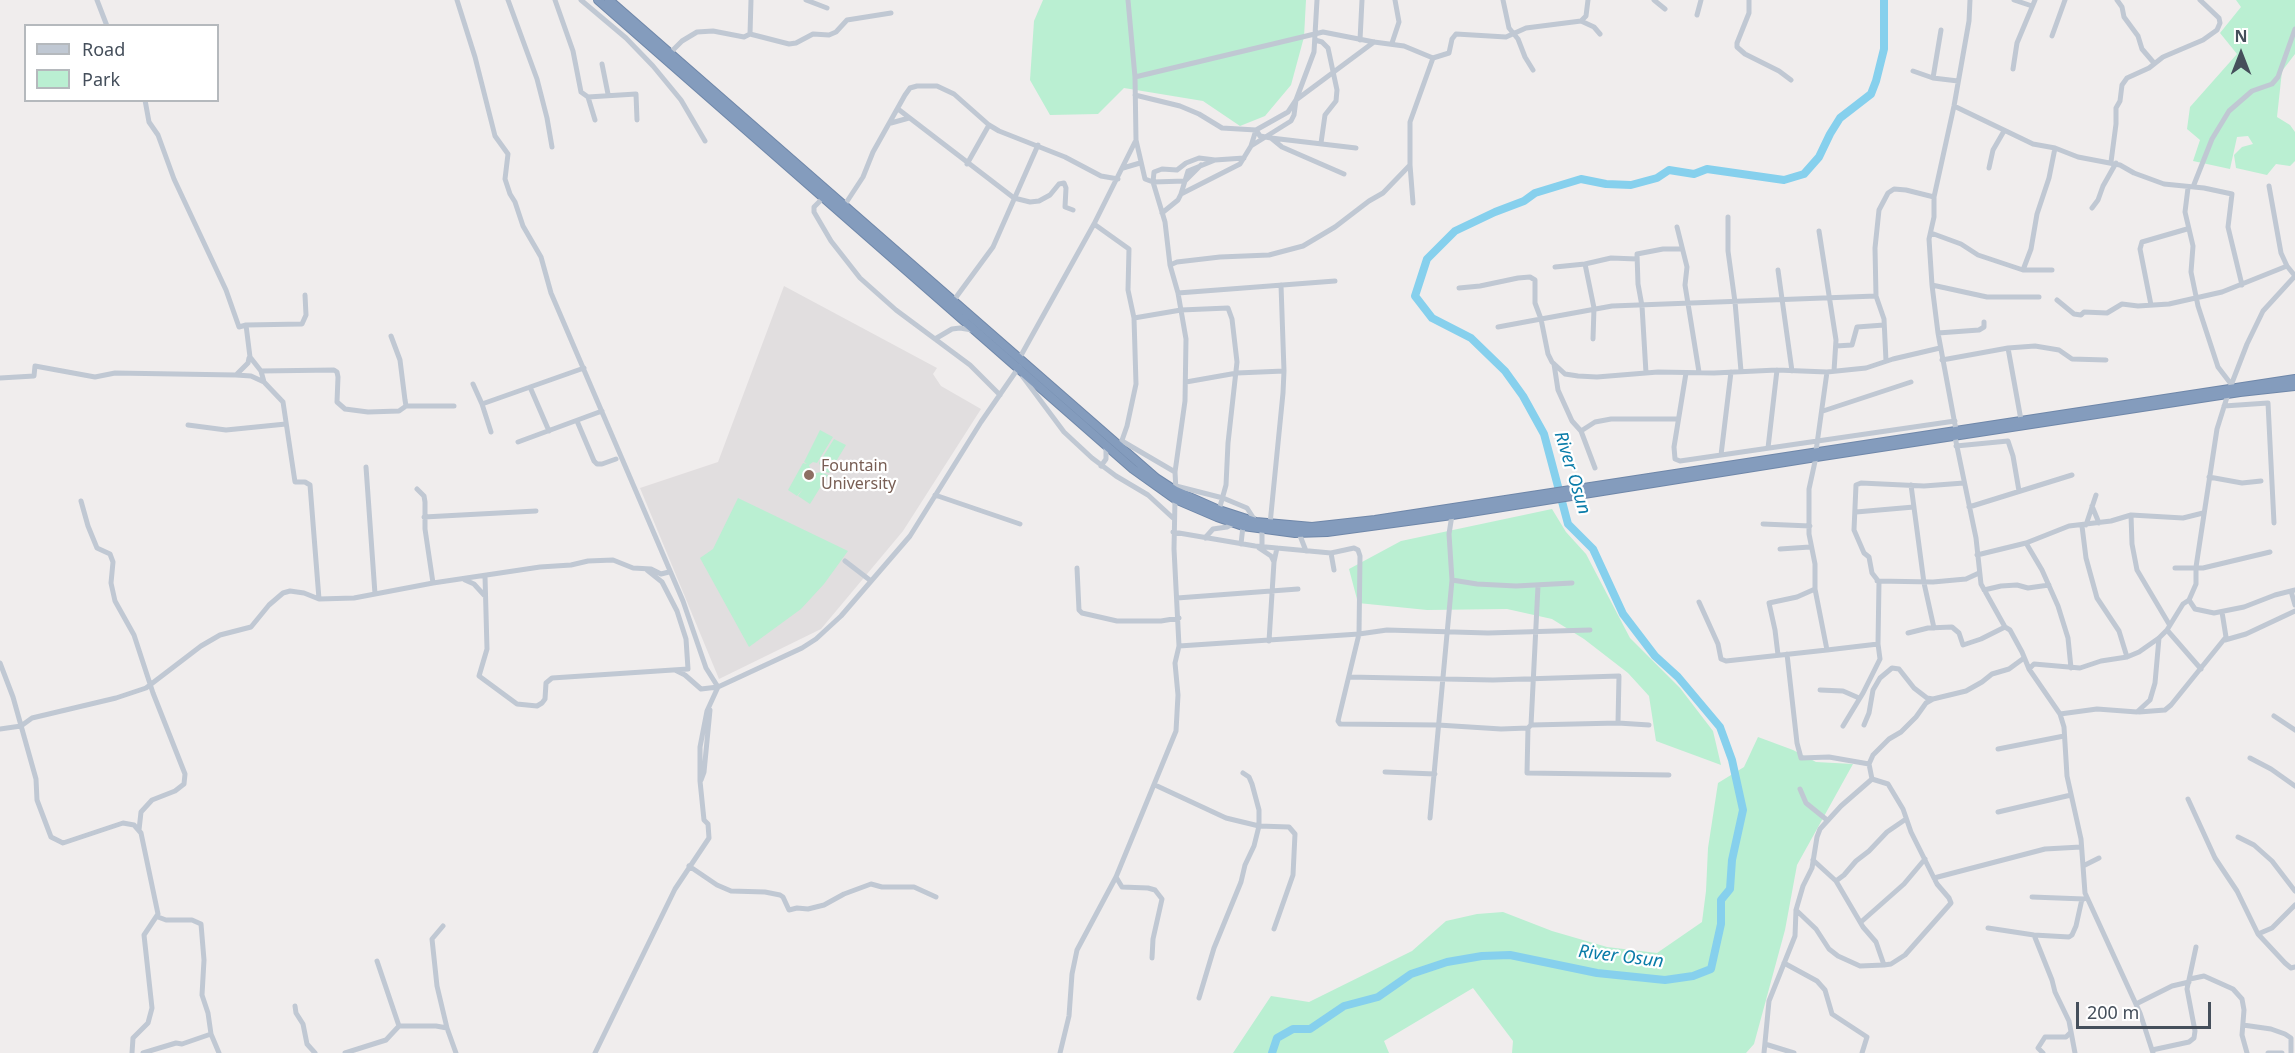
<!DOCTYPE html>
<html>
<head>
<meta charset="utf-8">
<style>
	body { margin:0 }
	#map { position:relative; width:2295px; height:1053px; overflow:hidden; background:#f0eded; font-family:"Noto Sans",sans-serif }
	canvas { display:block }
	.legend { position:absolute; left:24px; top:24px; width:195px; height:78px; box-sizing:border-box; background:#fff; border:2px solid #b5b9bd; margin:0; padding:8px 10px; list-style:none; font-size:18px; color:#454f5b }
	.legend li { display:flex; align-items:center; gap:12px; height:30px }
	.legend b { width:30px; border:2px solid #b5b9bd }
	.north { position:absolute; left:2211px; top:24px; width:60px; height:60px; -webkit-text-stroke:4px #fff; paint-order:stroke; rotate:0deg; font-size:16px; font-weight:700; line-height:24px; text-align:center; color:#454f5b }
	.north::after { content:''; display:block; margin:auto; width:21px; height:27px; background:#454f5b; clip-path:polygon(50% 0,100% 100%,50% 72%,0 100%) }
	.scale { position:absolute; left:2076px; top:1002px; width:135px; height:27px; box-sizing:border-box; border:3px solid #454f5b; border-top:0; padding-left:8px; font-size:18px; line-height:21px; white-space:nowrap; color:#454f5b; -webkit-text-stroke:4px #fff; paint-order:stroke }
</style>
</head>
<body>
<div id="map">
<canvas width="2295" height="1053"></canvas>
<ul class="legend">
<li><b style="height:8px;background:#c0c8d3"></b>Road</li>
<li><b style="height:16px;background:#baefd2"></b>Park</li>
</ul>
<div class="north">N</div>
<div class="scale">200 m</div>
</div>
<script>
const ctx = document.querySelector('canvas').getContext('2d');
ctx.lineJoin = 'round';
function paint(path, color) {
  ctx.fillStyle = color;
  ctx.fill(path, 'evenodd');
}
function toPath(rows) {
  const path = new Path2D();
  for (const r of rows) {
    path.moveTo(r[0], r[1]);
    for (let i = 2; i < r.length; i += 2) path.lineTo(r[i], r[i + 1]);
  }
  return path;
}
function strokePath(path, color, width, dash) {
  ctx.strokeStyle = color;
  ctx.lineWidth = width;
  ctx.lineCap = dash ? 'butt' : 'round';
  ctx.setLineDash(dash || []);
  ctx.stroke(path);
}
function write(font, color, halo, rows, align = 'center') {
  ctx.font = font + ' "Noto Sans",sans-serif';
  ctx.lineWidth = 4.5;
  ctx.setLineDash([]);
  ctx.textBaseline = 'middle';
  ctx.strokeStyle = halo;
  ctx.fillStyle = color;
  for (const [text, x, y, turn = 0] of rows) {
    ctx.save();
    ctx.translate(x, y);
    ctx.rotate((+turn || 0) * Math.PI / 180);
    ctx.textAlign = isNaN(turn) ? turn : align;
    if (halo) ctx.strokeText(text, 0, 0);
    ctx.fillText(text, 0, 0);
    ctx.restore();
  }
}
paint(toPath([
	[784,286,937,368,933,374,941,386,981,409,903,531,821,629,719,679,640,488,718,462]
]), '#e1dedf');
paint(toPath([
	[1043,0,1306,0,1304,37,1291,85,1265,116,1240,126,1203,101,1124,88,1098,114,1050,115,1030,80,1034,21],
	[2236,0,2295,0,2295,54,2282,71,2277,117,2290,125,2295,132,2295,161,2290,166,2276,164,2267,175,2236,168,2234,155,2242,147,2253,144,2248,136,2237,137,2230,169,2193,161,2200,140,2187,129,2190,107,2237,54,2220,33,2241,7],
	[820,430,833,437,817,463,813,462,809,465,812,474,821,472,828,475,810,504,798,496,803,489,797,496,788,490,803,463,807,464,804,462],
	[834,439,846,445,829,473,822,470,819,463],
	[738,498,848,551,824,584,801,609,749,647,700,558,713,549],
	[1552,509,1566,532,1586,554,1630,638,1680,688,1713,731,1721,765,1656,741,1649,696,1628,673,1584,639,1552,619,1507,609,1427,610,1358,603,1349,569,1401,541],
	[1758,737,1793,750,1816,762,1853,764,1797,865,1785,930,1754,1044,1746,1053,1512,1053,1513,1041,1473,988,1384,1041,1389,1053,1233,1053,1271,996,1309,1002,1412,951,1446,921,1477,914,1503,912,1552,931,1607,947,1657,953,1702,922,1706,891,1708,848,1718,783,1744,767]
]), '#baefd2');
strokePath(toPath([
	[1272,1053,1277,1038,1293,1029,1310,1029,1344,1006,1378,997,1411,974,1447,962,1482,956,1510,955,1597,973,1665,980,1693,976,1711,969,1721,924,1721,900,1730,889,1732,860,1743,810,1732,760,1720,727,1678,677,1655,656,1623,614,1593,549,1568,524,1544,434,1523,396,1505,371,1471,338,1432,318,1415,296,1427,259,1455,231,1495,212,1524,201,1535,193,1581,179,1606,184,1631,185,1657,178,1669,170,1694,174,1707,169,1784,180,1804,174,1819,157,1830,134,1840,118,1871,94,1876,81,1884,49,1884,0]
]), '#86d0ed', 8);
const highway = toPath([
	[598,0,1133,469,1175,499,1217,517,1243,526,1295,533,1327,532,1452,515,1816,457,2240,392,2295,386],
	[609,0,1156,478,1176,491,1219,510,1256,522,1312,527,1375,520,2295,379]
]);
strokePath(highway, '#6f87a9', 10);
strokePath(toPath([
	[97,0,107,26],
	[457,0,475,57,495,136,508,154,505,179,510,194,515,202,523,226,541,257,551,293,683,601,706,668,718,687,701,689,685,675,675,670],
	[508,0,537,79,547,118,552,147],
	[555,0,573,51,581,92,588,97,636,94,637,120],
	[581,0,626,38,653,66,681,100,705,141],
	[751,0,750,34,789,44,796,43,813,34,829,35,836,32,847,20,891,13],
	[806,0,827,8],
	[1128,0,1135,77,1136,140,1145,179,1153,182,1165,222,1170,265,1178,293,1186,339,1185,401,1175,472,1176,491],
	[1503,0,1509,28,1518,39,1525,57,1533,70],
	[1654,0,1665,9],
	[1749,0,1749,13,1737,43,1737,47,1745,54,1779,71,1791,80],
	[2014,0,2032,6],
	[2117,0,2122,7,2124,17,2138,36,2142,49,2154,63],
	[1697,15,1701,0],
	[1581,21,1594,27,1600,34],
	[2052,36,2065,0],
	[1315,40,1322,42,1328,48,1337,90,1336,101,1325,115,1321,143],
	[1360,40,1362,0],
	[1392,43,1399,22,1395,0],
	[670,53,682,41,697,32,713,31,744,37,750,34],
	[1433,58,1449,53,1452,39,1456,34,1506,37,1526,28,1581,21,1586,16,1588,0],
	[602,64,608,94],
	[2013,69,2017,43,2035,0],
	[1913,71,1933,78,1958,81],
	[1135,77,1323,32,1374,42,1404,46,1433,58,1410,122,1410,165,1383,193,1369,201,1335,227,1303,246,1269,255,1220,257,1177,262,1170,265],
	[1933,78,1941,30],
	[1135,95,1180,106,1199,114,1222,128,1256,130,1288,112,1296,100,1314,52,1317,0],
	[588,97,595,120],
	[145,100,149,122,158,135,174,179,226,290,239,327,246,325,250,357,261,371,264,382,283,402,295,482,305,482,310,485,319,599,354,598,433,583,540,567,571,565,588,561,613,560,633,568,651,569,661,574,669,572],
	[1954,106,2033,144,2055,148,2078,157,2120,165,2134,173,2164,184,2204,188,2232,194,2228,227,2242,285],
	[898,109,1014,198,1030,202,1039,201,1050,195,1059,184,1064,183,1066,188,1065,207,1073,210],
	[891,123,909,118],
	[1256,130,1260,136,1271,138,1356,148],
	[1271,138,1282,147,1344,174],
	[1251,146,1291,121,1294,115,1296,100,1374,42],
	[2111,162,2116,124,2116,108,2120,101,2122,85,2127,78,2149,68,2163,57,2203,40,2217,30,2220,23,2219,18,2200,0],
	[967,164,989,125],
	[1201,165,1185,181,1153,182,1154,172,1162,169,1177,170,1186,163,1199,158,1215,160,1244,158],
	[1410,165,1413,203],
	[1123,168,1140,163],
	[1989,168,1993,150,2004,131],
	[2193,187,2212,139,2229,111,2252,91,2272,84,2278,77,2295,29],
	[2188,188,2185,212,2193,246,2191,272,2198,306,2218,367,2231,384],
	[1181,194,1188,171,1215,160],
	[824,197,814,207,814,212,831,241,860,278,896,310,970,365,1000,395],
	[844,206,863,177,873,152,905,95,910,88,917,86,937,86,954,94,989,125,999,131,1065,157,1101,176,1118,179],
	[2092,208,2098,200,2103,186,2116,163],
	[1162,213,1178,200,1181,194,1240,164,1251,146,1256,130],
	[1728,217,1728,251,1735,302,1741,371],
	[1094,224,1129,249,1128,290,1134,318],
	[1677,227,1687,267,1685,285,1699,372],
	[1819,231,1836,340,1834,371],
	[1931,233,1961,244,1978,255,2023,270,2052,270],
	[1555,267,1585,264],
	[1778,270,1792,371],
	[2023,270,2031,249,2037,214,2049,178,2055,148],
	[1281,285,1284,371],
	[1932,285,1987,297,2039,297],
	[1459,288,1480,286,1518,278,1530,277,1535,280,1535,303,1541,319,1498,327],
	[1178,293,1335,281],
	[1876,296,1612,306,1541,319,1548,354,1552,362,1565,374,1578,376,1597,377,1658,372,1714,373,1777,370,1827,372,1866,368,1893,359,1940,348],
	[954,300,993,247,1038,145],
	[2057,300,2074,314,2081,315,2084,312,2107,313,2122,304,2138,306,2169,304,2222,292,2287,266],
	[2151,305,2140,249,2142,242,2187,229],
	[246,325,302,324,306,315,305,295],
	[1938,333,1979,330,1984,327,1984,322],
	[935,339,952,329,960,328,972,330],
	[1593,339,1594,308,1585,264,1611,258,1637,259],
	[1836,346,1852,345,1857,327,1884,325],
	[2008,348,2021,420],
	[1019,359,1094,224,1135,142],
	[1942,360,2008,348,2035,346,2059,350,2072,359,2106,360],
	[1886,361,1884,319,1876,296,1875,248,1879,210,1888,193,1894,189,1906,190,1934,197],
	[1554,364,1558,390,1572,421,1581,431,1595,468],
	[261,371,334,370,337,372,338,377,337,402,345,409,368,412,399,411,406,406,405,400,400,360,391,336],
	[1646,373,1642,306,1638,284,1637,254,1663,249,1681,249],
	[1686,373,1674,447,1675,459,1680,461,1955,421],
	[236,375,251,376,264,382],
	[1023,377,1064,432,1092,458,1116,476,1148,495,1173,518],
	[0,378,34,376,35,366,95,377,115,373,236,375,248,363,249,358],
	[1186,382,1237,373,1284,371,1283,393,1270,524],
	[473,384,482,404],
	[530,387,549,431],
	[2230,388,2247,344,2263,311,2295,276,2287,266,2281,253,2269,186],
	[406,406,454,406],
	[2224,406,2268,403,2274,523],
	[1823,411,1911,382],
	[577,421,594,461,597,464,602,464,616,459],
	[188,425,226,430,286,424],
	[1956,430,1938,333,1932,285,1929,239,1934,217,1934,197,1954,106,1969,21,1970,0],
	[1581,431,1595,422,1611,419,1678,419],
	[491,432,482,404,584,368],
	[1955,437,1976,538,1981,584,2005,627,2010,630,2022,652,2029,669,2060,714,2064,727,2067,776,2081,839,2085,893,2140,1013,2153,1053],
	[1122,441,1175,472],
	[518,442,602,411],
	[1120,446,1127,426,1136,384,1134,318,1181,310,1228,308,1232,319,1237,362,1228,443,1226,485,1219,510],
	[1956,446,2008,441,2013,456,2019,491],
	[1768,448,1777,370],
	[1816,451,1827,372],
	[1721,455,1731,372],
	[1101,466,1106,459,1106,446],
	[366,467,375,594],
	[2209,477,2242,483,2261,481],
	[1911,485,1924,583,1934,628],
	[1176,486,1223,498,1247,508,1256,522],
	[417,489,424,496,425,502,425,529,433,583],
	[935,495,1020,524],
	[81,501,88,526,97,548,110,554,113,562,111,583,115,601,134,635,153,693,185,774,184,784,175,791,152,800,141,812,139,830],
	[2092,506,2099,523],
	[1969,507,2072,475],
	[1856,512,1914,507],
	[2131,515,2132,544,2137,570,2169,624],
	[424,517,536,511],
	[1763,524,1810,526],
	[2086,525,2096,495],
	[2082,526,2086,558,2097,598,2119,631,2127,657],
	[1173,532,1255,546,1331,553,1334,570],
	[1299,533,1306,551],
	[1205,538,1213,529,1227,527,1234,523],
	[2026,543,2042,570,2058,606,2068,638,2071,668],
	[1241,544,1243,526],
	[1262,547,1262,530],
	[1259,548,1271,556,1274,562],
	[1780,549,1810,547],
	[1331,553,1354,548,1358,550,1360,556,1359,634,1338,721,1340,724,1438,725,1501,729,1528,728,1531,725,1618,723,1649,725],
	[1977,555,2026,543,2069,526,2111,521,2131,515,2183,518,2203,513],
	[845,561,871,581],
	[1077,568,1079,610,1082,613,1117,621,1161,621,1179,618],
	[2175,568,2203,568,2270,552],
	[485,576,487,649,479,676,517,704,537,706,542,703,545,699,546,683,552,678,688,669,686,639,677,611,662,582,647,570],
	[465,580,474,584,484,595],
	[1452,580,1477,584,1516,586,1572,583],
	[1877,581,1933,582,1966,579,1979,573],
	[1984,590,2001,586,2017,585,2028,588,2049,585],
	[2291,591,2295,605],
	[1177,598,1298,589],
	[2189,600,2195,609,2214,613,2244,607,2275,595,2295,590],
	[1699,602,1718,644,1721,659,1726,661,1827,650,1815,589,1815,564,1809,534,1809,489,1816,457],
	[2167,630,2201,669],
	[1908,633,1928,628,1952,627,1959,633,1963,645,1981,639,2005,627],
	[2225,640,2246,634,2295,611],
	[1269,641,1274,562,1277,548],
	[1179,646,1359,634,1387,630,1488,633,1590,630],
	[1827,650,1878,644],
	[1787,654,1797,743,1801,758,1829,757,1869,764],
	[1778,655,1775,630,1769,603,1797,597,1815,589],
	[0,663,13,697,36,779,37,800,51,837,63,843,123,823,134,825,141,833,158,914,144,935,152,1008,148,1023,133,1038,132,1053],
	[2029,669,2034,664,2080,668,2101,661,2127,657,2139,652,2159,638,2167,630,2183,604,2189,600,2196,584,2196,567,2217,429,2228,394],
	[1349,677,1493,680,1619,676,1618,723],
	[1820,690,1843,691,1859,698],
	[2139,712,2165,710,2171,705,2226,637,2222,612],
	[2060,714,2097,709,2137,712,2150,700,2155,683,2159,638],
	[2274,716,2295,730],
	[1531,725,1538,586],
	[1864,725,1869,713,1873,690,1880,678,1892,668,1899,669,1914,688,1927,698,1933,699],
	[1843,726,1863,693,1880,659,1878,644,1879,582,1872,573,1869,557,1864,553,1854,530,1856,485,1861,483,1924,486,1964,483],
	[1528,728,1527,773,1669,775],
	[0,729,21,726,32,718,116,698,146,688,201,646,220,635,251,627,269,605,283,593,290,591,304,593,319,599],
	[1998,749,2064,736],
	[2250,758,2271,769,2295,786],
	[1385,772,1435,774],
	[701,780,704,772,710,710],
	[1155,785,1226,818,1259,826,1289,827,1295,834,1293,875,1274,929],
	[1800,789,1806,803,1827,820],
	[2188,799,2215,858,2237,891,2258,934,2272,928,2295,905],
	[1998,812,2071,795],
	[1430,818,1452,580,1449,534,1452,515],
	[2238,837,2254,845,2272,861,2295,891],
	[1813,860,1836,881,1863,927,1876,942,1884,965,1891,964,1905,955,1951,903,1949,898,1937,884,1911,832,1903,809,1888,784,1872,779],
	[689,866,717,885,731,891,765,892,780,895,783,897,789,910,797,908,808,909,824,905,844,894,871,884,882,887,914,887,936,897],
	[2083,866,2099,858],
	[1116,877,1122,887,1148,888,1155,890,1162,899,1153,939,1152,958],
	[1934,878,2045,849,2081,847],
	[1836,881,1844,875,1856,861,1869,851,1887,832,1906,819],
	[2032,897,2084,899],
	[1796,910,1816,929,1829,949,1838,956,1860,966,1884,965],
	[158,917,166,920,192,920,201,924,204,960,202,995,208,1013,211,1034,219,1053],
	[1861,922,1904,884,1925,859],
	[443,926,432,939,437,986,447,1028],
	[1988,928,2034,935,2069,937,2072,935,2076,926,2082,899],
	[2258,934,2285,963,2291,968,2295,967],
	[2034,935,2052,980,2055,992,2069,1021,2075,1053],
	[377,961,399,1026],
	[1784,963,1817,981,1825,990,1832,1014,1867,1037,1862,1053],
	[2190,979,2204,976,2233,989,2242,999,2244,1010,2242,1035,2247,1053],
	[1199,998,1214,948,1241,882,1245,865,1254,846,1259,826,1259,810,1252,784,1249,777,1243,773],
	[2136,1004,2172,986,2189,982],
	[295,1006,296,1013,303,1024,307,1044,315,1053],
	[2243,1025,2271,1029,2285,1034,2291,1038,2291,1053],
	[399,1026,436,1026,447,1028,456,1053],
	[1765,1044,1794,1053],
	[2152,1050,2189,1042,2194,1038,2195,1031,2187,989,2196,947],
	[143,1053,176,1043,182,1044,211,1034],
	[345,1053,386,1040,399,1026],
	[595,1053,675,889,709,838,708,824,704,820,700,781,700,747,707,711,718,687,802,648,816,639,841,616,910,536,981,422,1019,367],
	[1060,1053,1069,1016,1072,974,1077,950,1116,877,1176,731,1178,695,1175,663,1179,646,1174,549,1175,499],
	[1764,1053,1769,1001,1795,936,1796,910,1803,886,1812,868,1817,837,1820,829,1841,806,1872,779,1869,764,1873,755,1889,739,1901,732,1916,717,1926,703,1933,699,1966,691,1982,682,1992,674,2009,669,2024,658],
	[2043,1053,2038,1048,2045,1037,2066,1037,2071,1032],
	[2268,1053,2282,1053]
]), '#c0c8d3', 5);
strokePath(highway, '#849cbd', 8);
for (const [x, y, r, color] of [
	[809,475,6,"#8d6e63"]
]) {
  const dot = new Path2D();
  dot.arc(x, y, r, 0, 2 * Math.PI);
  ctx.fillStyle = color;
  ctx.fill(dot);
  strokePath(dot, '#fff', 2);
}
write('16px', '#785e54', '#fff', [
	["Fountain",821,466],
	["University",821,484]
], 'left');
write('italic 18px', '#0a7ca9', '#fff', [
	["River Osun",1572,473,73],
	["River Osun",1621,957,7]
]);
</script>
</body>
</html>
